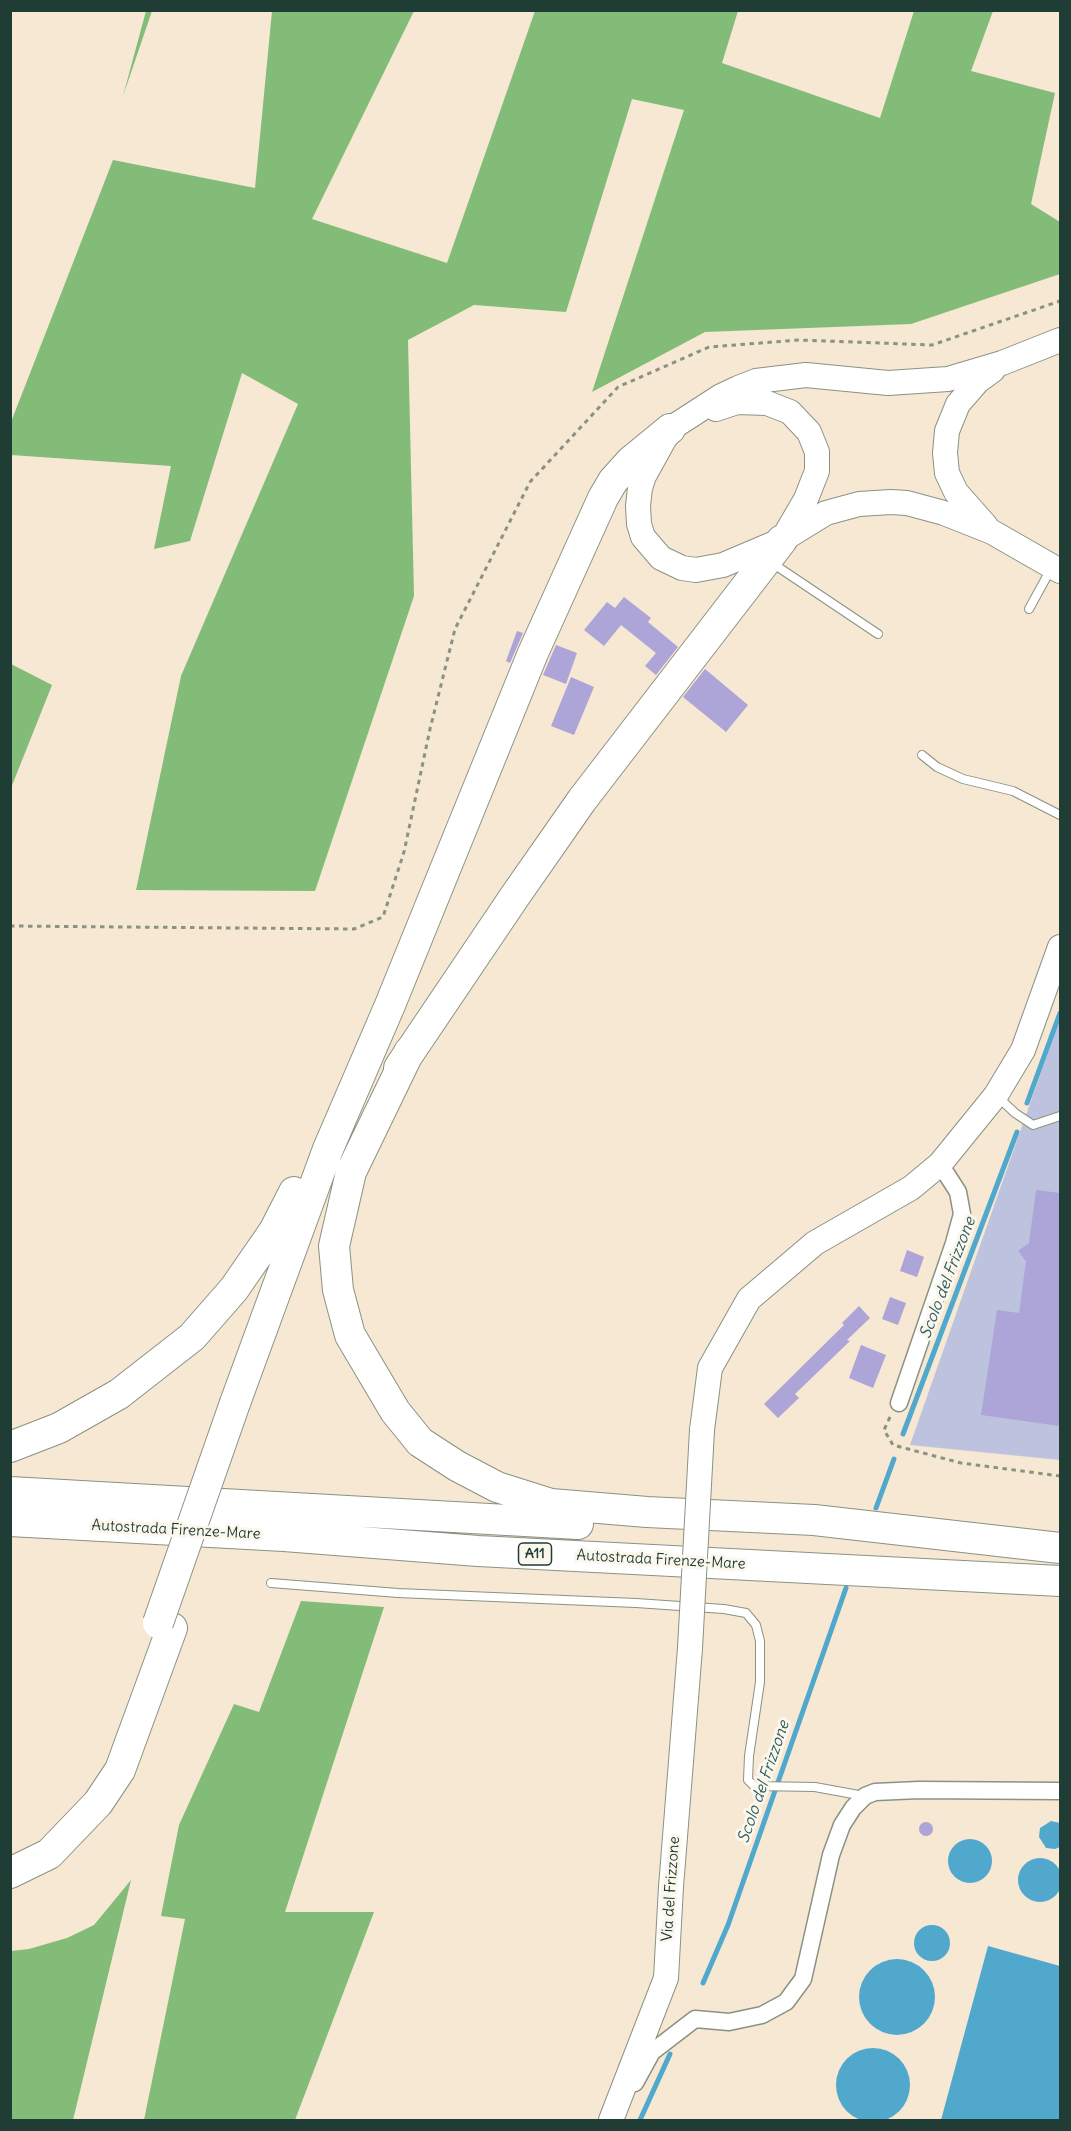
<!DOCTYPE html>
<html>
<head>
<meta charset="utf-8">
<style>
	body { margin:0 }
	#map { position:relative; width:1071px; height:2131px; overflow:hidden; background:#f6e8d2; font-family:Delius,sans-serif }
	canvas { display:block }
	.frame { position:absolute; inset:0; border:12px solid #1f3d34; pointer-events:none }
</style>
</head>
<body>
<div id="map">
<canvas width="1071" height="2131"></canvas>
<div class="frame"></div>
</div>
<script>
const ctx = document.querySelector('canvas').getContext('2d');
ctx.lineJoin = 'round';
function paint(path, color) {
  ctx.fillStyle = color;
  ctx.fill(path, 'evenodd');
}
function toPath(rows) {
  const path = new Path2D();
  for (const r of rows) {
    if (r.length === 3) {
      path.moveTo(r[0] + r[2], r[1]);
      path.arc(r[0], r[1], r[2], 0, 2 * Math.PI);
      continue;
    }
    path.moveTo(r[0], r[1]);
    for (let i = 2; i < r.length; i += 2) path.lineTo(r[i], r[i + 1]);
  }
  return path;
}
function strokePath(path, color, width, dash) {
  ctx.strokeStyle = color;
  ctx.lineWidth = width;
  ctx.lineCap = dash ? 'butt' : 'round';
  ctx.setLineDash(dash || []);
  ctx.stroke(path);
}
function write(font, color, halo, rows, align = 'center') {
  ctx.font = font + ' Delius,sans-serif';
  ctx.lineWidth = 6;
  ctx.setLineDash([]);
  ctx.textBaseline = 'middle';
  ctx.strokeStyle = halo;
  ctx.fillStyle = color;
  for (const [text, x, y, turn = 0] of rows) {
    ctx.save();
    ctx.translate(x, y);
    ctx.rotate((+turn || 0) * Math.PI / 180);
    ctx.textAlign = isNaN(turn) ? turn : align;
    if (halo) ctx.strokeText(text, 0, 0);
    ctx.fillText(text, 0, 0);
    ctx.restore();
  }
}
paint(toPath([
	[1060,1018,1060,1460,910,1445]
]), '#bdc3de');
paint(toPath([
	[146,11,152,11,123,96],
	[272,11,414,11,312,219,447,263,535,11,738,11,722,63,880,118,914,11,993,11,971,71,1055,93,1031,204,1060,222,1060,274,911,324,705,332,592,392,684,110,632,99,566,312,474,305,408,340,414,596,315,891,136,890,181,676,298,404,242,373,190,541,154,549,171,466,11,455,11,422,113,160,255,188],
	[11,664,52,685,11,788],
	[301,1601,384,1607,285,1912,374,1912,295,2120,144,2120,185,1919,161,1916,179,1825,234,1704,259,1712],
	[131,1880,73,2120,11,2120,11,1951,29,1949,67,1938,94,1925]
]), '#83bc79');
paint(toPath([
	[1051,1821,1060,1823,1060,1847,1055,1849,1046,1848,1039,1837,1040,1828],
	[970,1861,22],
	[1040,1880,22],
	[932,1943,18],
	[988,1946,1060,1966,1060,2120,941,2120],
	[897,1997,38],
	[873,2085,37]
]), '#51a8cd');
strokePath(toPath([
	[1027,1103,1060,1013],
	[903,1434,1017,1132],
	[876,1508,894,1459],
	[703,1983,728,1925,846,1588],
	[640,2120,670,2054]
]), '#51a8cd', 5);
paint(toPath([
	[624,597,651,618,648,622,678,647,656,675,645,666,656,653,621,625,604,646,584,630,607,602,615,608],
	[517,631,523,633,510,663,506,661],
	[556,645,577,653,566,684,543,675],
	[705,669,748,705,726,732,683,697],
	[571,677,594,687,574,735,551,726],
	[1036,1190,1060,1193,1060,1426,981,1415,997,1310,1019,1313,1026,1261,1018,1251,1029,1243],
	[907,1250,924,1257,917,1277,900,1271],
	[890,1297,906,1303,898,1325,882,1319],
	[859,1306,870,1318,847,1340,850,1341,795,1394,799,1398,778,1418,764,1404,844,1325,842,1323],
	[861,1345,886,1355,873,1388,849,1378],
	[926,1829,7]
]), '#ada4d8');
const lane = toPath([
	[772,563,878,634],
	[1029,609,1052,567],
	[922,755,937,767,963,779,1013,791,1060,815],
	[998,1097,1015,1113,1033,1125,1060,1116],
	[271,1583,398,1593,636,1603,724,1609,746,1613,756,1625,760,1641,760,1682,749,1756,748,1780,754,1786,815,1787,864,1796]
]);
const street = toPath([
	[899,1403,954,1243,962,1214,958,1192,940,1164],
	[635,2083,652,2052,695,2019,729,2022,762,2015,786,2002,803,1979,831,1855,842,1825,853,1808,865,1796,875,1792,919,1790,1060,1791]
]);
const secondary = toPath([
	[1060,340,1002,363,948,379,888,383,806,375,756,381,738,388,721,396,670,429,644,476,640,488,638,506,639,524,643,537,661,558,682,568,696,570,723,565,782,540,826,513,859,504,891,502,907,503,944,513,992,532,1060,571],
	[716,409,737,402,767,403,790,412,809,432,817,452,817,471,806,499,785,535],
	[986,526,956,492,947,473,945,453,947,431,958,404,978,381,993,370],
	[702,1430,710,1368,749,1299,815,1243,911,1188,940,1164,996,1095,1023,1050,1060,947],
	[611,2120,666,1978,671,1887,690,1648]
]);
const highway = toPath([
	[409,1052,351,1172,334,1246,338,1290,350,1335,395,1411,420,1442,457,1466,497,1487,551,1504,647,1512,814,1520,1060,1548],
	[399,1068,515,896,582,800,782,540],
	[235,1403,328,1149,390,1005,533,653,603,498,613,481,631,461,670,429],
	[10,1447,59,1428,119,1394,192,1337,234,1289,274,1231,294,1192],
	[10,1492,578,1524],
	[10,1521,284,1536,478,1551,1060,1581],
	[10,1873,49,1854,98,1803,120,1770,172,1628]
]);
strokePath(lane, '#8a9283', 10);
strokePath(street, '#8a9283', 19);
strokePath(secondary, '#8a9283', 26);
strokePath(highway, '#8a9283', 32);
strokePath(toPath([
	[10,926,354,929,383,917,404,852,430,729,455,629,530,482,618,387,709,347,799,340,932,345,1060,301],
	[890,1417,884,1430,893,1445,961,1463,1060,1476]
]), '#8a9283', 3, [4.5, 4.5]);
strokePath(lane, '#fff', 8);
strokePath(street, '#fff', 16);
strokePath(secondary, '#fff', 24);
strokePath(highway, '#fff', 30);
const secondaryBridge = toPath([
	[690,1648,702,1430]
]);
const highwayBridge = toPath([
	[158,1623,235,1403]
]);
strokePath(secondaryBridge, '#8a9283', 26, []);
strokePath(highwayBridge, '#8a9283', 32, []);
strokePath(secondaryBridge, '#fff', 24);
strokePath(highwayBridge, '#fff', 30);
for (const [x, y, w] of [
	[535,1554,33]
]) {
  const box = new Path2D();
  box.roundRect(x - w / 2, y - 11, w, 22, 4.5);
  ctx.fillStyle = '#fbf7ec';
  ctx.fill(box);
  strokePath(box, '#1f3d34', 1.5);
}
write('bold 14px', '#1f3d34', null, [
	["A11",535,1554]
]);
write('15px', '#1f3d34', '#fbf7ec', [
	["Autostrada Firenze-Mare",176,1530,3],
	["Autostrada Firenze-Mare",661,1560,3],
	["Via del Frizzone",671,1889,-86]
]);
write('italic 16px', '#2e5d62', '#fbf7ec', [
	["Scolo del Frizzone",948,1278,-69],
	["Scolo del Frizzone",764,1782,-71]
]);
</script>
</body>
</html>
